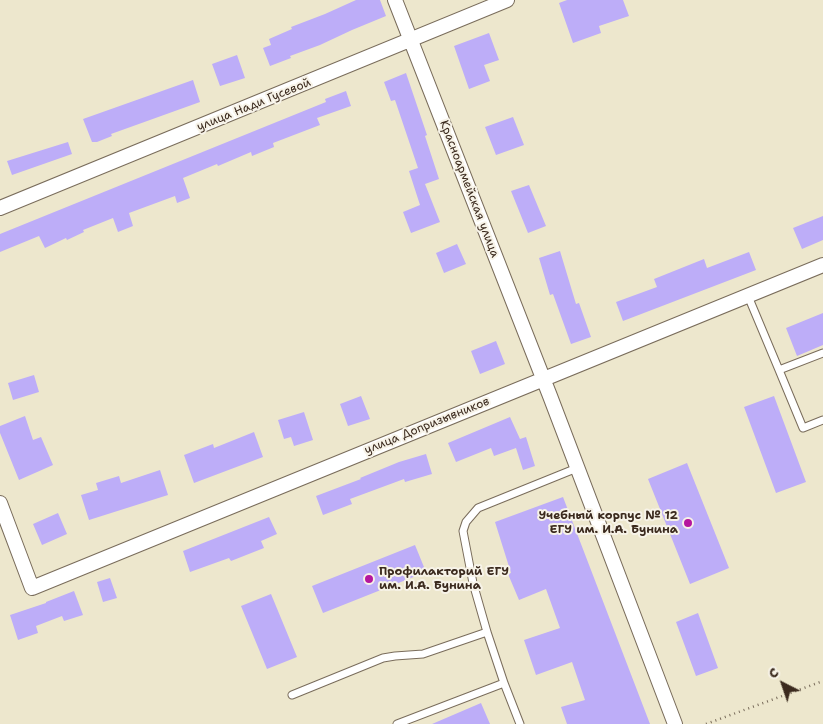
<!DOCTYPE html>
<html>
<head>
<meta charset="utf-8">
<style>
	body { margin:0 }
	#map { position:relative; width:823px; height:724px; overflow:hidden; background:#ede7cd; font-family:"Shantell Sans",sans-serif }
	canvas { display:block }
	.north { position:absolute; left:758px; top:659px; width:50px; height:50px; -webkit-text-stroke:4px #f7f3e8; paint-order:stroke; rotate:319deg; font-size:14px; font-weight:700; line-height:20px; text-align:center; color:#3b2a1e }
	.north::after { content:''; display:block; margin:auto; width:18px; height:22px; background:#3b2a1e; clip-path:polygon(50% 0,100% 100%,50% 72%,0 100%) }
</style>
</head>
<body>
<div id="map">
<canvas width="823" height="724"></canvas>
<div class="north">С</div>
</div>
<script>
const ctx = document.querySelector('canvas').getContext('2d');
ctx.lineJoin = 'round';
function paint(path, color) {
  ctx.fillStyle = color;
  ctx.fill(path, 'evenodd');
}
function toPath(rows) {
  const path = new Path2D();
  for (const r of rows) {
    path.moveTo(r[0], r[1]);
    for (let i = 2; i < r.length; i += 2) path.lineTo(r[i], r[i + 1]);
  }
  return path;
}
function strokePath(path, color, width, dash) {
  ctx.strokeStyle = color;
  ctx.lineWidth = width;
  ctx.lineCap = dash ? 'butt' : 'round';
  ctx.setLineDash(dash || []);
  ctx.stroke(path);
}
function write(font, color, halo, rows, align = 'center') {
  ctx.font = font + ' "Shantell Sans",sans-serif';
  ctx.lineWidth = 4;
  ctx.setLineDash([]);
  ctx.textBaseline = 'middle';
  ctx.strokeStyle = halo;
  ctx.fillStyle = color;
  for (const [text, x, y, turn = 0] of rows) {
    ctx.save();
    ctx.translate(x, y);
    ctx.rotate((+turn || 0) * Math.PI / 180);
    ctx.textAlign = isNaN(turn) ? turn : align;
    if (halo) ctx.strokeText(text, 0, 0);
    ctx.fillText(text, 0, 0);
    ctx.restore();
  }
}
paint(toPath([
	[356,0,380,0,386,16,352,30,320,45,290,56,291,58,270,66,263,48,271,45,269,39,292,29,291,27,325,14],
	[567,0,623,0,629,16,599,26,601,33,573,43,559,3],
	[489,33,499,60,484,65,490,81,469,89,454,46],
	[237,55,245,78,220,86,212,64],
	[406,73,427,135,425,136,439,179,425,184,440,222,411,233,403,212,420,205,409,171,418,168,395,100,391,101,384,82],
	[193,80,200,102,111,134,112,136,97,142,92,142,83,119],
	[346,91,351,106,317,118,320,125,273,143,274,147,252,156,251,152,218,166,217,164,183,178,190,198,177,203,175,196,129,213,133,226,118,232,113,218,83,230,84,232,67,240,66,238,45,248,39,236,0,252,0,234,326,102,325,99],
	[513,117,524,145,496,155,485,127],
	[68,142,72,154,12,175,7,161],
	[529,185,546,226,528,233,511,191],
	[823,216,823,240,802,249,793,228],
	[457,244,466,264,444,273,436,253],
	[560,251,576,304,579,303,591,337,571,344,553,294,550,295,539,258],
	[749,252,756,270,623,321,616,302,657,287,654,279,704,259,707,268],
	[823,313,823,345,797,356,786,328],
	[496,341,505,364,480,374,471,351],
	[34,375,39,392,13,400,8,383],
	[361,396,370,419,348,426,340,404],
	[774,396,806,482,776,493,744,407],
	[304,412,313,440,294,446,291,437,284,439,278,420],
	[25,416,33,440,41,437,53,465,19,480,0,433,0,426],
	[510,417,520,439,526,437,535,466,523,470,516,448,494,456,491,448,456,462,448,443],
	[254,432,263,457,194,483,184,455,213,444,214,448],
	[426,454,432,474,405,482,404,479,350,499,352,504,323,515,316,496,361,479,360,478,399,462],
	[687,463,729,568,690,584,648,479],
	[160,470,168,495,89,520,81,495,98,490,96,483,119,476,121,483],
	[563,497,650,724,567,724,561,707,585,700,572,662,536,675,524,640,560,628,546,589,519,600,508,574,511,573,495,522],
	[58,513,67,534,42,545,33,524],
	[269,517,277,534,261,541,264,548,231,561,229,558,190,572,183,551],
	[415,545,426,572,323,613,312,586],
	[110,578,117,598,103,602,97,582],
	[74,591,83,615,64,621,62,616,36,626,38,633,18,640,10,615,46,603,46,602],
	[271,594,297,657,267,669,241,606],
	[698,613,718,668,696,676,676,622],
	[481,703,490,724,432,724]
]), '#bdadf8');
const lane = toPath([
	[748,296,779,370,823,353],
	[779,370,803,428,823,420],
	[292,695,383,658,395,656,423,654,487,632],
	[397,724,504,683],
	[520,724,504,683,487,632,473,583,463,531,466,522,478,508,577,468]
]);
const street = toPath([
	[395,0,550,396,675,724],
	[0,208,507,0],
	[0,503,32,588,823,265]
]);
strokePath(lane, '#796c5b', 9);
strokePath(street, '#796c5b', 16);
strokePath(toPath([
	[706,724,823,681]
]), '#796c5b', 2.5, [1, 4]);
strokePath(lane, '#fff', 7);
strokePath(street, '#fff', 14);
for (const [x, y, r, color] of [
	[688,523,5,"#b5179e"],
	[369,579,5,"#b5179e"]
]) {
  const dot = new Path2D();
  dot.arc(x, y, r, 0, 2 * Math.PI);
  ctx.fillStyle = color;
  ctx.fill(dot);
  strokePath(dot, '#f7f3e8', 2);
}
write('12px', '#3b2a1e', '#f7f3e8', [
	["улица Нади Гусевой",254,105,-22],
	["Красноармейская улица",469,189,69],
	["улица Допризывников",427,426,-22]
]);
write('bold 12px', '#3b2a1e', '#f7f3e8', [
	["Учебный корпус № 12",678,516],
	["ЕГУ им. И.А. Бунина",678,530],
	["Профилакторий ЕГУ",379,572,"left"],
	["им. И.А. Бунина",379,586,"left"]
], 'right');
</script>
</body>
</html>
